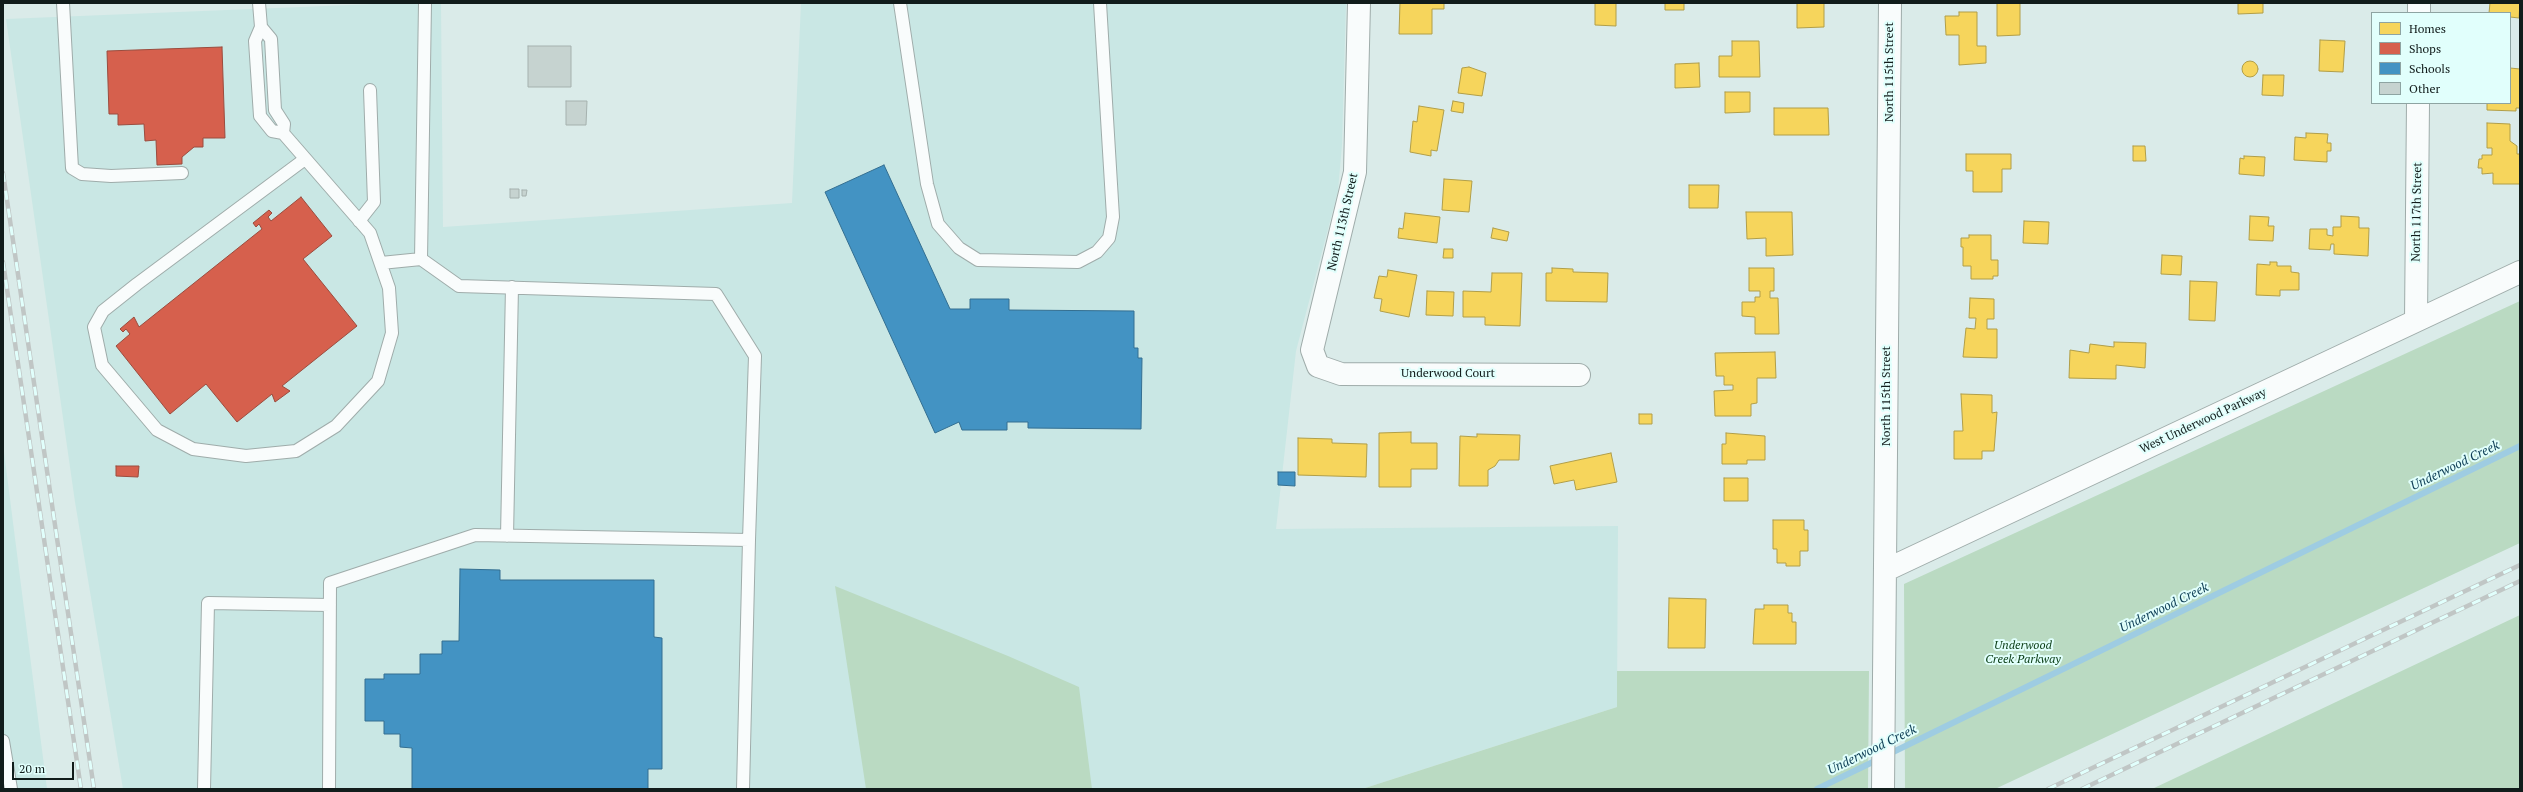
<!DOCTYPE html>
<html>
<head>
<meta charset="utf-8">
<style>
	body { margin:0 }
	#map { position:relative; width:2523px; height:792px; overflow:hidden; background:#daebe9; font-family:"PT Serif",serif }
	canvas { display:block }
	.frame { position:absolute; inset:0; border:4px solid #111c1b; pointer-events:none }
	.legend { position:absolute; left:2371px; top:12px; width:140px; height:92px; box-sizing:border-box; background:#e1fffc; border:1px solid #8ea4a2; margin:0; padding:5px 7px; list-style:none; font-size:12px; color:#111c1b }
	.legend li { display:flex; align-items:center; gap:8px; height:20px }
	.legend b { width:20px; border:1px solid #8ea4a2 }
	.scale { position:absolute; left:12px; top:762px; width:62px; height:18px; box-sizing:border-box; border:2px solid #111c1b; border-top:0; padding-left:5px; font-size:12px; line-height:14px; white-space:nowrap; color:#111c1b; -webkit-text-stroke:3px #e1fffc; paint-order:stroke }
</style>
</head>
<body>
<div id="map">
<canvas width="2523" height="792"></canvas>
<div class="frame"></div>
<ul class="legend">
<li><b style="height:11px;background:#f6d55c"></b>Homes</li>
<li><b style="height:11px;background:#d6604d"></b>Shops</li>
<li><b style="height:11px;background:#4393c3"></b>Schools</li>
<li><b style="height:11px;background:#c6d3d0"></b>Other</li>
</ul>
<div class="scale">20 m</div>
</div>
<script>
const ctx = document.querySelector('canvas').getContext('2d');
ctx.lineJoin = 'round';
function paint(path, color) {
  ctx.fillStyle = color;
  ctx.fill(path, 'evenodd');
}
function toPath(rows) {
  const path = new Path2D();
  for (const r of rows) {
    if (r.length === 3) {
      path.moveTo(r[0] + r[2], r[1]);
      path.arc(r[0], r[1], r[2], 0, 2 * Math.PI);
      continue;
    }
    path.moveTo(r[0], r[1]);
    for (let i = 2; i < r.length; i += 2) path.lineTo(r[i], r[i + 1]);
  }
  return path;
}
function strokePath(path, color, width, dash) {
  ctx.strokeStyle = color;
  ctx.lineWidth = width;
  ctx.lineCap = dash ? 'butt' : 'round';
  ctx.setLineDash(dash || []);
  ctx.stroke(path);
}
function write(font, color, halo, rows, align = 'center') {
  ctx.font = font + ' "PT Serif",serif';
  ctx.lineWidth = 4;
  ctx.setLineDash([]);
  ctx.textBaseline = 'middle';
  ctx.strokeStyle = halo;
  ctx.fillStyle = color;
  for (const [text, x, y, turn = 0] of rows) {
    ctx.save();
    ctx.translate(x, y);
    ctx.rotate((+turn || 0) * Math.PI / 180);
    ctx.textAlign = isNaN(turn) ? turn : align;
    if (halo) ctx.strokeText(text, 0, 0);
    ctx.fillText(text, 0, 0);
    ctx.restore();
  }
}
paint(toPath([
	[399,3,441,3,443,227,792,203,801,3,1346,3,1342,145,1338,191,1296,351,1276,529,1618,526,1617,707,1362,789,123,789,75,502,6,19],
	[3,444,47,789,3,789]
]), '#c9e7e4');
paint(toPath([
	[2520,301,2520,543,1995,789,1905,789,1904,584],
	[835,586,1008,656,1079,687,1092,789,866,789],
	[2520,615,2520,789,2152,789],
	[1617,671,1869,671,1868,789,1362,789,1617,707]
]), '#badac2');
const homes = toPath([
	[1400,3,1444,3,1444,9,1432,9,1432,34,1399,34,1400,3],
	[1595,3,1616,3,1616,26,1595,25,1595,3],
	[1665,3,1684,3,1684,10,1665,10,1665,3],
	[1797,3,1824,3,1824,27,1797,28,1797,3],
	[1997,3,2020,3,2020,35,1997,36,1997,3],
	[2238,3,2263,3,2263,13,2238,14,2238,3],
	[2490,3,2520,3,2519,18,2510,17,2510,13,2489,13,2490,3],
	[1959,12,1977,12,1977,46,1986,46,1986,63,1959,65,1959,35,1946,35,1945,16,1959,16,1959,12],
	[2320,40,2345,41,2343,72,2319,71,2320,40],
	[1732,41,1759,41,1760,77,1719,77,1719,56,1732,56,1732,41],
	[2250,69,8],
	[1699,63,1700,87,1675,88,1675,64,1699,63],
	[1469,67,1486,73,1482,96,1458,93,1462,68,1469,67],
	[2510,68,2520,69,2520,108,2516,108,2516,111,2487,110,2487,103,2510,103,2510,68],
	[2263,75,2284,75,2283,96,2262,95,2263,75],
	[1725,92,1750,92,1750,112,1725,113,1725,92],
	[1453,101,1464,103,1463,113,1451,111,1453,101],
	[1419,106,1444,110,1437,151,1431,150,1431,156,1410,152,1413,121,1417,122,1419,106],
	[1774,108,1828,108,1829,135,1774,135,1774,108],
	[2487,123,2510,124,2510,141,2517,146,2517,154,2520,154,2520,184,2493,184,2493,173,2482,174,2482,168,2478,168,2479,159,2482,159,2482,155,2492,155,2492,148,2487,148,2487,123],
	[2306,133,2328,134,2327,143,2331,143,2331,151,2327,151,2327,162,2294,160,2295,137,2306,138,2306,133],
	[2133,146,2145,146,2146,161,2133,161,2133,146],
	[1966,154,2011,154,2011,169,2002,169,2002,192,1973,192,1973,171,1966,171,1966,154],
	[2244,156,2265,157,2264,176,2239,174,2240,158,2244,159,2244,156],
	[1444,179,1472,181,1469,212,1442,210,1444,179],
	[1689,185,1719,185,1718,208,1689,208,1689,185],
	[1746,212,1792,212,1793,255,1766,256,1766,238,1747,239,1746,212],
	[1405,213,1440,217,1437,243,1398,238,1399,228,1403,229,1405,213],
	[2250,216,2269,217,2268,226,2274,226,2273,241,2249,240,2250,216],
	[2341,216,2359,217,2359,228,2369,228,2368,256,2334,254,2334,244,2331,244,2330,250,2309,249,2310,229,2327,229,2327,235,2333,236,2333,227,2341,227,2341,216],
	[2024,221,2049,222,2048,244,2023,243,2024,221],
	[1493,228,1509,232,1507,241,1491,238,1493,228],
	[1969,235,1991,235,1991,260,1998,260,1998,276,1993,276,1993,279,1971,279,1971,266,1963,266,1963,247,1961,247,1961,238,1969,238,1969,235],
	[1444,249,1453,249,1453,258,1443,258,1444,249],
	[2162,255,2182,256,2181,275,2161,274,2162,255],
	[2270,262,2277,262,2277,266,2291,266,2291,272,2299,273,2299,290,2280,290,2280,296,2256,295,2257,264,2270,265,2270,262],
	[1552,268,1573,269,1573,272,1608,273,1607,302,1546,301,1546,273,1552,273,1552,268],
	[1749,268,1774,268,1774,291,1770,291,1770,298,1778,298,1779,334,1755,334,1755,317,1742,316,1742,302,1755,302,1755,297,1760,297,1760,291,1749,291,1749,268],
	[1388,270,1417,275,1409,317,1380,311,1382,299,1374,298,1379,276,1387,277,1388,270],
	[1492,273,1522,273,1520,326,1485,325,1485,317,1463,317,1463,291,1491,292,1492,273],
	[2190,281,2217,282,2215,321,2189,320,2190,281],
	[1427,291,1454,292,1453,316,1426,315,1427,291],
	[1970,298,1994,299,1994,319,1987,319,1987,329,1997,329,1997,358,1963,357,1966,328,1975,329,1976,318,1969,318,1970,298],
	[2114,342,2146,343,2145,368,2116,365,2116,379,2069,378,2070,350,2089,353,2090,344,2114,347,2114,342],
	[1775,352,1776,378,1757,378,1757,403,1751,404,1751,416,1715,416,1714,391,1733,390,1733,385,1724,385,1724,376,1716,376,1715,353,1775,352],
	[1961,394,1992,395,1992,413,1997,412,1994,451,1982,451,1982,459,1954,459,1954,431,1963,431,1961,394],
	[1639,414,1652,414,1652,424,1639,424,1639,414],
	[1411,432,1411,443,1437,443,1437,469,1411,469,1411,487,1379,487,1379,433,1411,432],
	[1726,433,1765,436,1765,460,1747,460,1747,464,1722,464,1722,444,1726,444,1726,433],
	[1477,434,1520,435,1519,460,1499,460,1495,466,1488,470,1488,486,1459,486,1460,436,1477,437,1477,434],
	[1298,438,1332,439,1332,443,1367,444,1366,477,1298,475,1298,438],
	[1611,453,1617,482,1576,490,1574,480,1554,484,1550,466,1611,453],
	[1724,478,1748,478,1748,501,1724,501,1724,478],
	[1773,520,1804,520,1804,530,1808,530,1808,551,1800,551,1800,566,1786,566,1786,563,1777,563,1777,549,1773,549,1773,520],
	[1669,598,1706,599,1705,648,1668,648,1669,598],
	[1764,605,1788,605,1788,613,1792,613,1792,622,1796,622,1796,644,1753,644,1755,609,1764,609,1764,605]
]);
paint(homes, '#f6d55c');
strokePath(homes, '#b19e48', 1);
const shops = toPath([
	[222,47,225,138,203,138,203,147,194,147,182,157,182,164,157,165,156,140,145,141,144,124,118,125,118,114,109,114,107,51,222,47],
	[301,197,332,236,303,259,357,326,282,386,290,391,275,402,272,394,237,422,206,384,170,414,116,346,130,334,126,329,123,332,120,329,134,317,139,327,262,229,259,224,256,227,253,223,269,210,272,213,268,217,271,221,301,197],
	[116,466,139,466,138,477,116,476,116,466]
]);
paint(shops, '#d6604d');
strokePath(shops, '#9b4c3e', 1);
const schools = toPath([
	[884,165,950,309,970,309,970,299,1009,299,1009,310,1134,311,1134,348,1138,348,1138,358,1142,358,1141,429,1028,428,1028,422,1007,422,1007,430,962,430,959,422,935,433,825,192,884,165],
	[1278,472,1295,472,1295,486,1278,485,1278,472],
	[460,569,500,570,500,580,654,580,654,637,662,638,662,769,648,769,648,789,412,789,412,748,400,747,400,734,384,734,384,721,365,721,365,679,384,679,384,674,420,674,420,654,442,654,442,641,459,641,460,569]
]);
paint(schools, '#4393c3');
strokePath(schools, '#346f91', 1);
strokePath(toPath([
	[1887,755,2520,446],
	[1817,789,1879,759]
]), '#9ecce2', 6);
const building = toPath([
	[528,46,571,46,571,87,528,87,528,46],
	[566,101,587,101,586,125,566,125,566,101],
	[510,189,519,189,519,198,510,198,510,189],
	[522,190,527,190,526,196,522,196,522,190]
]);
paint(building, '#c6d3d0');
strokePath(building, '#a5b1ae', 1);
const lane = toPath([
	[63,3,72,168,82,174,111,176,182,173],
	[259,3,261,27,271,39,275,110,284,124,283,133,272,131,260,116,255,41,261,27],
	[900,3,927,184,938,224,959,248,978,260,1078,262,1097,252,1109,238,1113,217,1100,3],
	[283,133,370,233,389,288,392,333,378,381,336,426,296,451,246,456,193,449,157,430,102,365,94,327,103,311,137,284,305,159],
	[359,221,374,202,370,90],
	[381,263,421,259],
	[507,536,512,287],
	[3,741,11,789],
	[204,789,208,603,330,605],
	[329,789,330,583,475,535,749,540,755,356,716,294,459,286,421,259,425,3],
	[743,789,749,540]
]);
const street = toPath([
	[1359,3,1355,172,1312,350,1318,366,1341,374,1579,375],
	[2419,13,2419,3],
	[2416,320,2418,103],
	[1886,570,2520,272],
	[1883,789,1890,3]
]);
strokePath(lane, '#9facaa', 14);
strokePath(street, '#9facaa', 24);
strokePath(lane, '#f9fcfc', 12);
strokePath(street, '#f9fcfc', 22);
const rail = toPath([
	[3,173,94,789],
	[3,262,81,789],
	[2048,789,2520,565],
	[2082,789,2520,581]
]);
strokePath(rail, '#c0c6c5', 4.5);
strokePath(rail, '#e1fffc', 3, [9]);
write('12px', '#111c1b', '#e1fffc', [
	["North 115th Street",1890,72,-90],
	["North 117th Street",2417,212,-89],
	["North 113th Street",1343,222,-77],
	["Underwood Court",1448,374],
	["North 115th Street",1887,396,-90],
	["West Underwood Parkway",2203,421,-25]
]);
write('italic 12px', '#093c14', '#e1fffc', [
	["Underwood",2023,646],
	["Creek Parkway",2023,660]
]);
write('italic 13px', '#0e3e55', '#e1fffc', [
	["Underwood Creek",2455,466,-26],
	["Underwood Creek",2164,608,-26],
	["Underwood Creek",1872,750,-26]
]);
</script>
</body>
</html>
